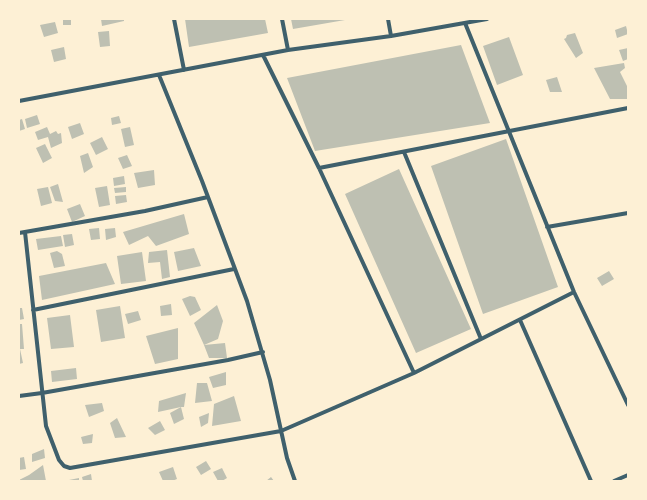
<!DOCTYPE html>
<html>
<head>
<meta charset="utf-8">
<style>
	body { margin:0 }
	#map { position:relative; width:647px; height:500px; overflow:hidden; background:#fdf0d5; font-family:"Noto Sans",sans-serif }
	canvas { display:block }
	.frame { position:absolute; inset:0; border:20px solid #fdf0d5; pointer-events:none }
</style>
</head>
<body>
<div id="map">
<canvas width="647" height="500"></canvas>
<div class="frame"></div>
</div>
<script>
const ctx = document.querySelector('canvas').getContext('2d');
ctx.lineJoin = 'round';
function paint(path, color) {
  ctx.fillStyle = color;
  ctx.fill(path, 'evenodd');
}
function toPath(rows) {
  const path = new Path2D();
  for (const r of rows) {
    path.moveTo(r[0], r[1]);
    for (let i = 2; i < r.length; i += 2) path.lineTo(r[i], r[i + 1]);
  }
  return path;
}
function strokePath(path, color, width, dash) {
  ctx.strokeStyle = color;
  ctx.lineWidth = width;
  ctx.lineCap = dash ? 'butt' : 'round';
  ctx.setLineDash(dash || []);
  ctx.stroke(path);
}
paint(toPath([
	[63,19,71,19,71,25,63,25],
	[101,19,124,19,124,21,102,26],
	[185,19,265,19,268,33,189,47],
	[291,19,345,19,345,20,293,29],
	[55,22,58,33,44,37,40,25],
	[626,26,628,34,617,38,615,30],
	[109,31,110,46,100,47,98,32],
	[575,33,583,53,576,58,564,39,566,38,567,35],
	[509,37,523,75,497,85,483,46],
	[461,45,490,123,315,151,287,78],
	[64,47,66,59,54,62,51,50],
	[628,48,628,59,623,61,619,50],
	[624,63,625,68,620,72,628,88,628,99,610,99,594,68],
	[557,77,562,92,550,92,546,80],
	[37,115,40,124,27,128,25,119],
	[119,116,121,123,112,125,111,118],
	[22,119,25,129,19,131,19,120],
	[80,123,84,134,72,139,68,127],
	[47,127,50,134,56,131,58,134,61,133,62,143,51,148,48,137,38,140,35,132],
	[130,127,134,145,125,147,121,129],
	[102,137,108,149,96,155,90,143],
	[506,139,558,287,483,314,431,166],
	[45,144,52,158,43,163,36,148],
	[88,153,93,167,84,173,80,156],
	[127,155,132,166,123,169,118,158],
	[399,169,471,329,416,353,345,194],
	[154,170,155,185,138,188,134,173],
	[124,176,125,184,114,186,113,178],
	[58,184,63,202,55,201,50,187],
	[107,186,110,205,99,207,95,188],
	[48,187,52,203,41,206,37,189],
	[126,187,126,192,115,193,114,188],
	[126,195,127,202,116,204,115,196],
	[80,204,85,216,72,222,67,209],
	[184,214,189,234,156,246,148,236,129,245,123,232],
	[99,228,100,239,91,240,89,229],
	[115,228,116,237,106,240,105,229],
	[72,234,74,245,65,247,63,235],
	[61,236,63,246,38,250,36,239],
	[194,248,201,266,178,271,174,252],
	[167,250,170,277,162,279,160,262,148,263,149,252],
	[57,251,62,254,65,266,54,268,50,253],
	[142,252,146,281,121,284,117,256],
	[106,263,115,284,42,300,39,276],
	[609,271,614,279,602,286,597,278],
	[190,296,195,297,201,310,190,316,182,299],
	[171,304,172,315,161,316,160,306],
	[217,305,223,321,218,339,204,345,194,323],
	[120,306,125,338,101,342,96,310],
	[19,308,22,308,24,319,19,320],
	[138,311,141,320,128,324,125,314],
	[70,315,74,347,51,349,47,318],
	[19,324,22,324,24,349,20,349,23,363,19,364],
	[178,328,178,359,155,364,146,336],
	[225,343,227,358,209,358,204,345],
	[76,368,77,379,52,382,51,371],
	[226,372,226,385,213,388,209,377],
	[197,383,207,383,212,401,195,403],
	[186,393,184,407,181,407,184,419,174,424,170,413,181,407,158,412,159,401],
	[234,396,241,421,212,426,214,404],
	[102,403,104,411,89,417,85,405],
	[209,413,208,423,201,427,199,417],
	[117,418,126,437,115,438,110,423],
	[160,421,165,430,155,435,148,428],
	[93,434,92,443,83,444,81,437],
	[44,449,45,458,32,462,32,454],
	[24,457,26,469,19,470,19,458],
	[206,461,211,469,201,475,196,467],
	[43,465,46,481,19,481,19,480,29,475],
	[173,467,177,479,172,481,163,481,159,472],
	[222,468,227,478,222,481,218,481,213,472],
	[91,474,92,481,83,481,82,477],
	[271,477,274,481,266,481],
	[79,478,79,481,69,481,69,480]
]), '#bec0b2');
strokePath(toPath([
	[174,19,184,70],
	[282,19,288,50],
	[388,19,391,36],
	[465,23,574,292,628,405],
	[263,55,319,168,414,373],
	[159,75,202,181,247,301,270,380,287,458,295,481],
	[19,101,288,50,391,36,487,19],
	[404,152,481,339],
	[319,168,628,108],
	[547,227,628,213],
	[25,232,46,426,59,460,64,466,70,468,281,431,414,373,574,292],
	[19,233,145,211,208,197],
	[33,310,234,269],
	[520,320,591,481],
	[19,396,42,393,228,360,263,352],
	[614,481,628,475]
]), '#3f606c', 4);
</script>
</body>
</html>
